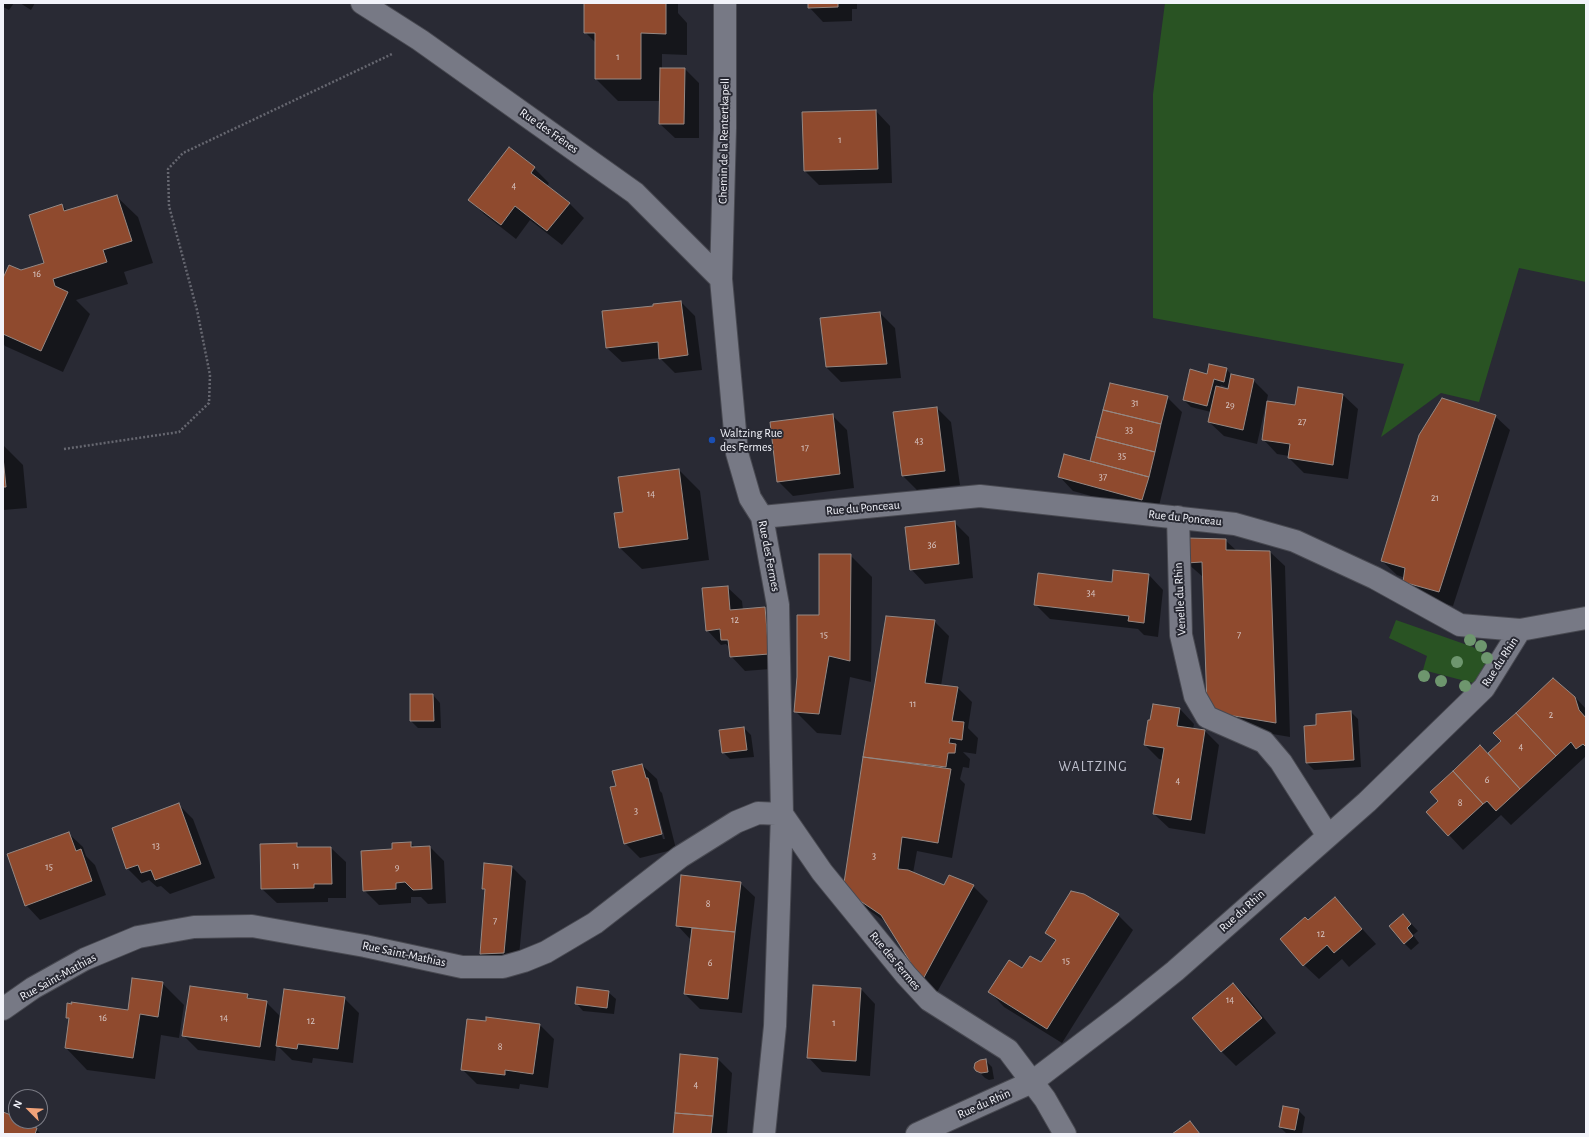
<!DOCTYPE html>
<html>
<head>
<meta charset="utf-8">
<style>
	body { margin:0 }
	#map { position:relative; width:1589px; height:1137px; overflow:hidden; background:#292a34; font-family:"Alegreya Sans",sans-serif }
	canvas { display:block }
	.frame { position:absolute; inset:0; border:4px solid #f2f3fa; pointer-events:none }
	.north { position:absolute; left:8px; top:1089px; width:40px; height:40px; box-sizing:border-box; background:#292a34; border:1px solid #797a83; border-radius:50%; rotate:294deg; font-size:11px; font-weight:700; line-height:16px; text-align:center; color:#f2f3fa }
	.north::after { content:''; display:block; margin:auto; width:14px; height:18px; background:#f0a279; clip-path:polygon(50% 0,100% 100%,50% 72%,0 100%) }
</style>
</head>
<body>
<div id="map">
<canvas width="1589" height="1137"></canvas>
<div class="frame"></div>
<div class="north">N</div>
</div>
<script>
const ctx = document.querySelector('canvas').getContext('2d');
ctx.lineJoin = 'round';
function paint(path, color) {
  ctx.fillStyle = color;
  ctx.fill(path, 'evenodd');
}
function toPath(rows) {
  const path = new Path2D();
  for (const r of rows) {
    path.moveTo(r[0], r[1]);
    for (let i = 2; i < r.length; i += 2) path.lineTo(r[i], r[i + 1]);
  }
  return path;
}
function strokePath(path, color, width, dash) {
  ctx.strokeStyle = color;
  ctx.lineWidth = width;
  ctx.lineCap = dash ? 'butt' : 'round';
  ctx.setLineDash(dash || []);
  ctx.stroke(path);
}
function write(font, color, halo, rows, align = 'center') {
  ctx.font = font + ' "Alegreya Sans",sans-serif';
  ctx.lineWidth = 4;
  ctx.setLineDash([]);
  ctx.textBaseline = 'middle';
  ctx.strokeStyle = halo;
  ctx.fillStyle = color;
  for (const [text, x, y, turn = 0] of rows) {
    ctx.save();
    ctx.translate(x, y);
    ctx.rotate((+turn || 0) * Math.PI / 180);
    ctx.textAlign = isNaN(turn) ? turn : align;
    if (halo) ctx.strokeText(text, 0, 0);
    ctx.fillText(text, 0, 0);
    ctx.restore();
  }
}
paint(toPath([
	[1165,3,1586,3,1586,282,1519,268,1479,402,1441,393,1381,437,1404,364,1153,318,1153,94],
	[1396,620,1473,647,1482,653,1485,664,1480,675,1473,683,1423,670,1427,656,1389,638]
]), '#295323');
paint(toPath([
	[3,3,14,3,9,10,3,7],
	[20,3,35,3,31,10],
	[585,3,678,3,678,13,687,23,687,55,662,54,662,69,685,69,699,83,699,138,675,138,660,124,661,101,618,101,596,79,596,43,585,32],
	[809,3,857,3,857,9,852,9,852,21,823,22,809,7],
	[876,111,890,126,892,183,819,185,805,171],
	[509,148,534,168,549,183,547,186,569,203,584,218,562,245,530,220,516,239,484,214,470,200],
	[116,196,138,217,153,263,124,272,128,284,76,300,90,314,63,372,5,346,3,343,3,281,45,263,62,205,67,211],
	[681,302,695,316,702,370,675,373,660,358,622,362,607,348,654,307],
	[880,313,895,328,901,378,841,382,826,367,821,319],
	[1226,369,1233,376,1253,380,1268,395,1257,444,1224,436,1209,422,1211,412,1191,407,1184,400,1208,375],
	[1221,385,1229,388,1229,390,1220,388],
	[1110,384,1167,397,1182,412,1157,514,1073,491,1059,476,1091,462],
	[1299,388,1343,395,1358,409,1348,479,1304,473,1289,458,1289,456,1277,454,1263,439,1296,406],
	[937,408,951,422,960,485,917,490,903,476],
	[832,415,847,430,854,488,793,496,778,481],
	[1495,416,1510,430,1453,606,1418,596,1404,581,1405,578,1397,575,1382,561],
	[3,445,23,465,27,508,3,510],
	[679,470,700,491,709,560,642,569,620,548,624,513],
	[954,522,969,537,973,578,925,584,911,569],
	[1225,540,1237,551,1270,552,1285,566,1290,737,1237,728,1208,706,1203,577,1187,563],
	[850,555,872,577,871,682,850,677,841,735,817,733,795,711,820,616],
	[1149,575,1163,590,1158,637,1144,635,1138,629,1050,619,1035,604,1113,583],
	[727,587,742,601,743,610,765,608,779,623,783,668,745,671,731,656,730,648,726,644,721,645,707,630],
	[887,617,934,621,949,636,941,686,958,688,972,702,968,728,978,738,976,754,963,752,970,759,969,768,963,767,960,779,965,784,952,858,917,851,913,873,945,886,949,876,973,886,988,901,936,994,922,980,887,923,866,908,851,893,845,883],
	[433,695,440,703,441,728,418,728,411,721],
	[1575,697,1586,709,1586,758,1585,757,1511,825,1501,815,1463,850,1449,835,1488,755,1502,741],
	[1180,709,1194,724,1193,729,1205,731,1219,745,1205,834,1169,828,1154,814,1163,760,1159,759,1145,745],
	[1351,712,1358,719,1361,767,1314,770,1307,763,1317,726],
	[744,728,751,735,754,757,730,759,723,752],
	[642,765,657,779,660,791,662,793,676,849,640,858,625,843,617,787],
	[649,779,665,839,663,839,648,781],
	[179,805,193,819,215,878,170,894,161,886,157,887,149,880,142,883,127,868],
	[68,833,83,847,86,856,95,865,106,895,40,920,26,905],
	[410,843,415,847,430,847,444,861,446,903,428,904,421,897,411,897,411,903,379,905,364,890],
	[297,844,301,848,331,848,346,862,346,898,328,898,328,902,277,903,262,889],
	[511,866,526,881,518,967,495,968,481,954,486,892,483,889],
	[740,883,755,897,742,1013,700,1009,685,994,691,940,677,925],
	[1084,895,1118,915,1133,930,1062,1043,1004,1007,990,992,1023,970,1042,964,1056,942,1047,933],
	[1335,899,1376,944,1349,967,1342,959,1319,979,1304,965,1309,921],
	[1403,915,1418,931,1413,935,1419,943,1411,950,1404,943],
	[162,983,184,1005,179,1038,161,1035,155,1079,87,1070,66,1048,70,1021,67,1017,129,1011],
	[1233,984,1248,998,1276,1033,1236,1066,1222,1052,1193,1018],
	[861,989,875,1004,870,1076,822,1072,808,1057],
	[608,992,616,999,614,1014,583,1011,576,1003],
	[247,995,252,1000,266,1002,281,1017,344,998,359,1013,353,1063,313,1058,312,1063,292,1060,277,1045,275,1061,198,1050,183,1035],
	[487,1022,539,1024,554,1039,548,1088,520,1084,519,1089,477,1084,462,1069],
	[718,1059,732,1073,727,1134,674,1134],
	[985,1060,992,1067,994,1079,989,1080,985,1078,977,1070],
	[1298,1110,1305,1117,1302,1134,1287,1134,1280,1127],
	[3,1114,16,1118,16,1121,29,1122,41,1134,3,1134]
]), '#0007');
const building = toPath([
	[584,3,666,3,666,34,641,33,641,79,595,79,595,33,584,33,584,3],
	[808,3,838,3,838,7,808,8,808,3],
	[660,68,685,68,684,124,659,124,660,68],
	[876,110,878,169,804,171,802,112,876,110],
	[509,147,535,167,531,173,570,203,547,231,515,206,501,225,468,200,509,147],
	[117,195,132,241,103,250,107,262,53,279,55,286,68,292,41,351,3,334,3,278,9,265,21,270,44,263,29,215,62,204,64,211,117,195],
	[681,301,688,355,659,359,658,342,606,348,602,311,653,306,653,304,681,301],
	[880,312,887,364,826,367,820,318,880,312],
	[1209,364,1227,368,1224,382,1214,379,1207,406,1183,400,1190,369,1207,374,1209,364],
	[1231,374,1254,379,1243,430,1208,422,1216,386,1228,389,1231,374],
	[1110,383,1168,396,1161,424,1103,410,1110,383],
	[1298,387,1343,394,1333,465,1288,458,1290,444,1262,440,1267,401,1295,405,1298,387],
	[1442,398,1496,415,1439,592,1403,582,1405,568,1381,561,1419,435,1442,398],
	[937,407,945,471,902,476,893,412,937,407],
	[1103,410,1161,424,1155,452,1096,437,1103,410],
	[833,414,840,474,777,482,770,422,833,414],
	[1096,437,1155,452,1149,477,1090,461,1096,437],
	[1064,454,1149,477,1142,500,1058,477,1064,454],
	[3,457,6,487,3,487,3,457],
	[679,469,688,539,619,548,614,513,623,512,618,477,679,469],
	[955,521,959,564,910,570,905,527,955,521],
	[1187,538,1226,539,1226,550,1270,551,1276,723,1222,714,1207,706,1202,562,1186,563,1187,538],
	[819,554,851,554,850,661,829,656,819,714,794,712,797,677,797,615,819,615,819,554],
	[1113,570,1149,574,1144,623,1128,621,1129,616,1034,605,1038,573,1112,582,1113,570],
	[728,586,730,610,765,607,769,654,730,657,728,640,721,640,720,629,706,631,702,588,728,586],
	[886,616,935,620,925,683,958,687,952,721,964,722,962,740,950,738,949,743,956,744,955,753,948,753,946,767,863,757,886,616],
	[1553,678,1575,697,1579,710,1586,718,1586,747,1583,744,1576,749,1571,742,1556,756,1516,713,1553,678],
	[410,694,433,694,434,721,410,721,410,694],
	[1153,704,1180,708,1177,726,1205,730,1191,820,1153,814,1164,748,1144,745,1148,720,1150,720,1153,704],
	[1351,711,1354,760,1306,763,1304,726,1316,725,1316,714,1351,711],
	[1516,713,1556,756,1520,789,1488,753,1501,741,1493,733,1516,713],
	[744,727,747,750,722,753,719,730,744,727],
	[1480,745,1520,789,1496,811,1487,801,1483,804,1453,771,1480,745],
	[863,757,951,769,938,843,902,837,898,869,908,870,944,885,949,875,974,885,922,981,881,915,850,894,844,883,863,757],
	[642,764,646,778,648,778,662,834,624,844,610,787,616,786,612,771,642,764],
	[1453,771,1483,804,1448,836,1426,812,1438,801,1430,792,1453,771],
	[179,803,201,864,155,880,151,870,141,873,138,865,126,869,112,828,179,803],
	[69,832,76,851,81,849,92,881,25,906,7,854,69,832],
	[411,842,411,847,430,846,432,889,413,890,405,882,396,883,396,889,363,891,361,851,392,849,392,843,411,842],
	[297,843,297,847,331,847,332,884,314,884,314,888,261,889,260,844,297,843],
	[484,863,512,866,504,953,480,954,485,889,482,889,484,863],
	[681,875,741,882,735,932,676,926,681,875],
	[1071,891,1084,894,1119,914,1047,1029,988,992,1009,960,1022,968,1030,956,1041,962,1056,940,1045,933,1071,891],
	[1335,897,1362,929,1334,953,1327,945,1303,966,1280,939,1305,917,1308,920,1335,897],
	[1403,914,1411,924,1407,928,1413,936,1404,944,1389,926,1403,914],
	[692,928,735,932,728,999,684,994,692,928],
	[132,978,163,982,158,1017,140,1014,133,1058,65,1048,69,1018,66,1018,67,1003,72,1004,71,1002,128,1010,132,978],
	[1233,983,1262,1018,1221,1052,1192,1018,1233,983],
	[813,985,861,988,856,1061,807,1058,813,985],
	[190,986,248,994,247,998,267,1001,260,1047,182,1036,190,986],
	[577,987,609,991,607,1008,575,1004,577,987],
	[284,989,345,997,338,1049,298,1044,297,1049,276,1046,284,989],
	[486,1017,540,1024,533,1074,505,1070,505,1075,461,1070,467,1019,486,1021,486,1017],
	[680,1054,718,1058,713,1116,675,1113,680,1054],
	[986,1059,988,1072,981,1073,976,1071,974,1068,975,1063,980,1060,986,1059],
	[1283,1106,1299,1109,1295,1130,1279,1127,1283,1106],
	[3,1112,16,1117,16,1121,29,1121,28,1125,37,1128,35,1134,3,1134,3,1112],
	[675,1113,713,1116,711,1134,673,1134,675,1113],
	[1190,1121,1200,1134,1172,1134,1190,1121]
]);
paint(building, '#8f4a2e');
strokePath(building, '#958883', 1);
const minor = toPath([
	[362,3,420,40,635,193,721,279],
	[725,3,725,128,721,279,737,453,750,498,762,517,778,605,782,814,775,1026,764,1134],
	[762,517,980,496,1235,524,1295,541,1375,578,1460,625,1520,630,1586,618],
	[1178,517,1181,635,1195,696,1207,717,1264,742,1281,762,1328,836],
	[782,814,822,872,906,975,929,1000,1008,1050,1045,1099,1065,1134],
	[3,1009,33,988,85,959,138,937,194,927,252,926,365,946,462,967,503,967,524,961,546,952,595,923,680,857,736,822,758,813,782,814],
	[917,1134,1032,1082,1124,1012,1175,971,1367,802,1484,688,1520,630]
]);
strokePath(minor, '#484951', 24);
strokePath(toPath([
	[64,449,179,432,209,403,210,375,197,310,169,206,168,169,183,153,392,54]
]), '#666770', 2.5, [2, 2]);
strokePath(minor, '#777985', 22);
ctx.fillStyle = '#6e966e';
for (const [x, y] of [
	[1470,640],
	[1481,646],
	[1487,658],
	[1457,662],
	[1424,676],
	[1441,681],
	[1465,686]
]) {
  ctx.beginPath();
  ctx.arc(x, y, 6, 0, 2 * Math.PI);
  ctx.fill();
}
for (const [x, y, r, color] of [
	[712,440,4,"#1a4fb4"]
]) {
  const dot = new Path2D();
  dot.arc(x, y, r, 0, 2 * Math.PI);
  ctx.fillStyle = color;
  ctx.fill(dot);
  strokePath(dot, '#292a34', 1.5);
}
write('10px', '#d9c9c7', null, [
	["1",618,57],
	["1",840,140],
	["4",514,186],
	["16",37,274],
	["31",1135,403],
	["29",1230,405],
	["27",1302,422],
	["33",1129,430],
	["43",919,441],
	["17",805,448],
	["35",1122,456],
	["37",1103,477],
	["14",651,494],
	["21",1435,498],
	["36",932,545],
	["34",1091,593],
	["12",735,620],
	["15",824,635],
	["7",1239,635],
	["11",913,704],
	["2",1551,715],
	["4",1521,747],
	["6",1487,780],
	["4",1178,781],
	["8",1460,803],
	["3",636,811],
	["13",156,846],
	["3",874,856],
	["11",296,866],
	["15",49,867],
	["9",397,867],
	["8",708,904],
	["7",495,921],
	["12",1321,934],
	["15",1066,961],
	["6",710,963],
	["14",1230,1000],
	["16",103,1018],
	["14",224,1018],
	["12",311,1021],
	["1",834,1023],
	["8",500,1047],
	["4",696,1085]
]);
write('12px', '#f2f3fa', '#292a34', [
	["Rue des Frênes",549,131,35],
	["Chemin de la Rentertkapell",724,141,-89],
	["Rue du Ponceau",863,508,-5],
	["Rue du Ponceau",1185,518,6],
	["Rue des Fermes",769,556,79],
	["Venelle du Rhin",1180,599,-93],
	["Rue du Rhin",1500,662,-57],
	["Rue du Rhin",1242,911,-42],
	["Rue Saint-Mathias",404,954,12],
	["Rue des Fermes",895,961,50],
	["Rue Saint-Mathias",58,977,-29],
	["Rue du Rhin",984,1104,-24]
]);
write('12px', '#f2f3fa', '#292a34', [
	["Waltzing Rue",720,433],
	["des Fermes",720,447]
], 'left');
ctx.letterSpacing = '1px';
write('14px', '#bfc1ce', '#292a34', [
	["WALTZING",1093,767]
]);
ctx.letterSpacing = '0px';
</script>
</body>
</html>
